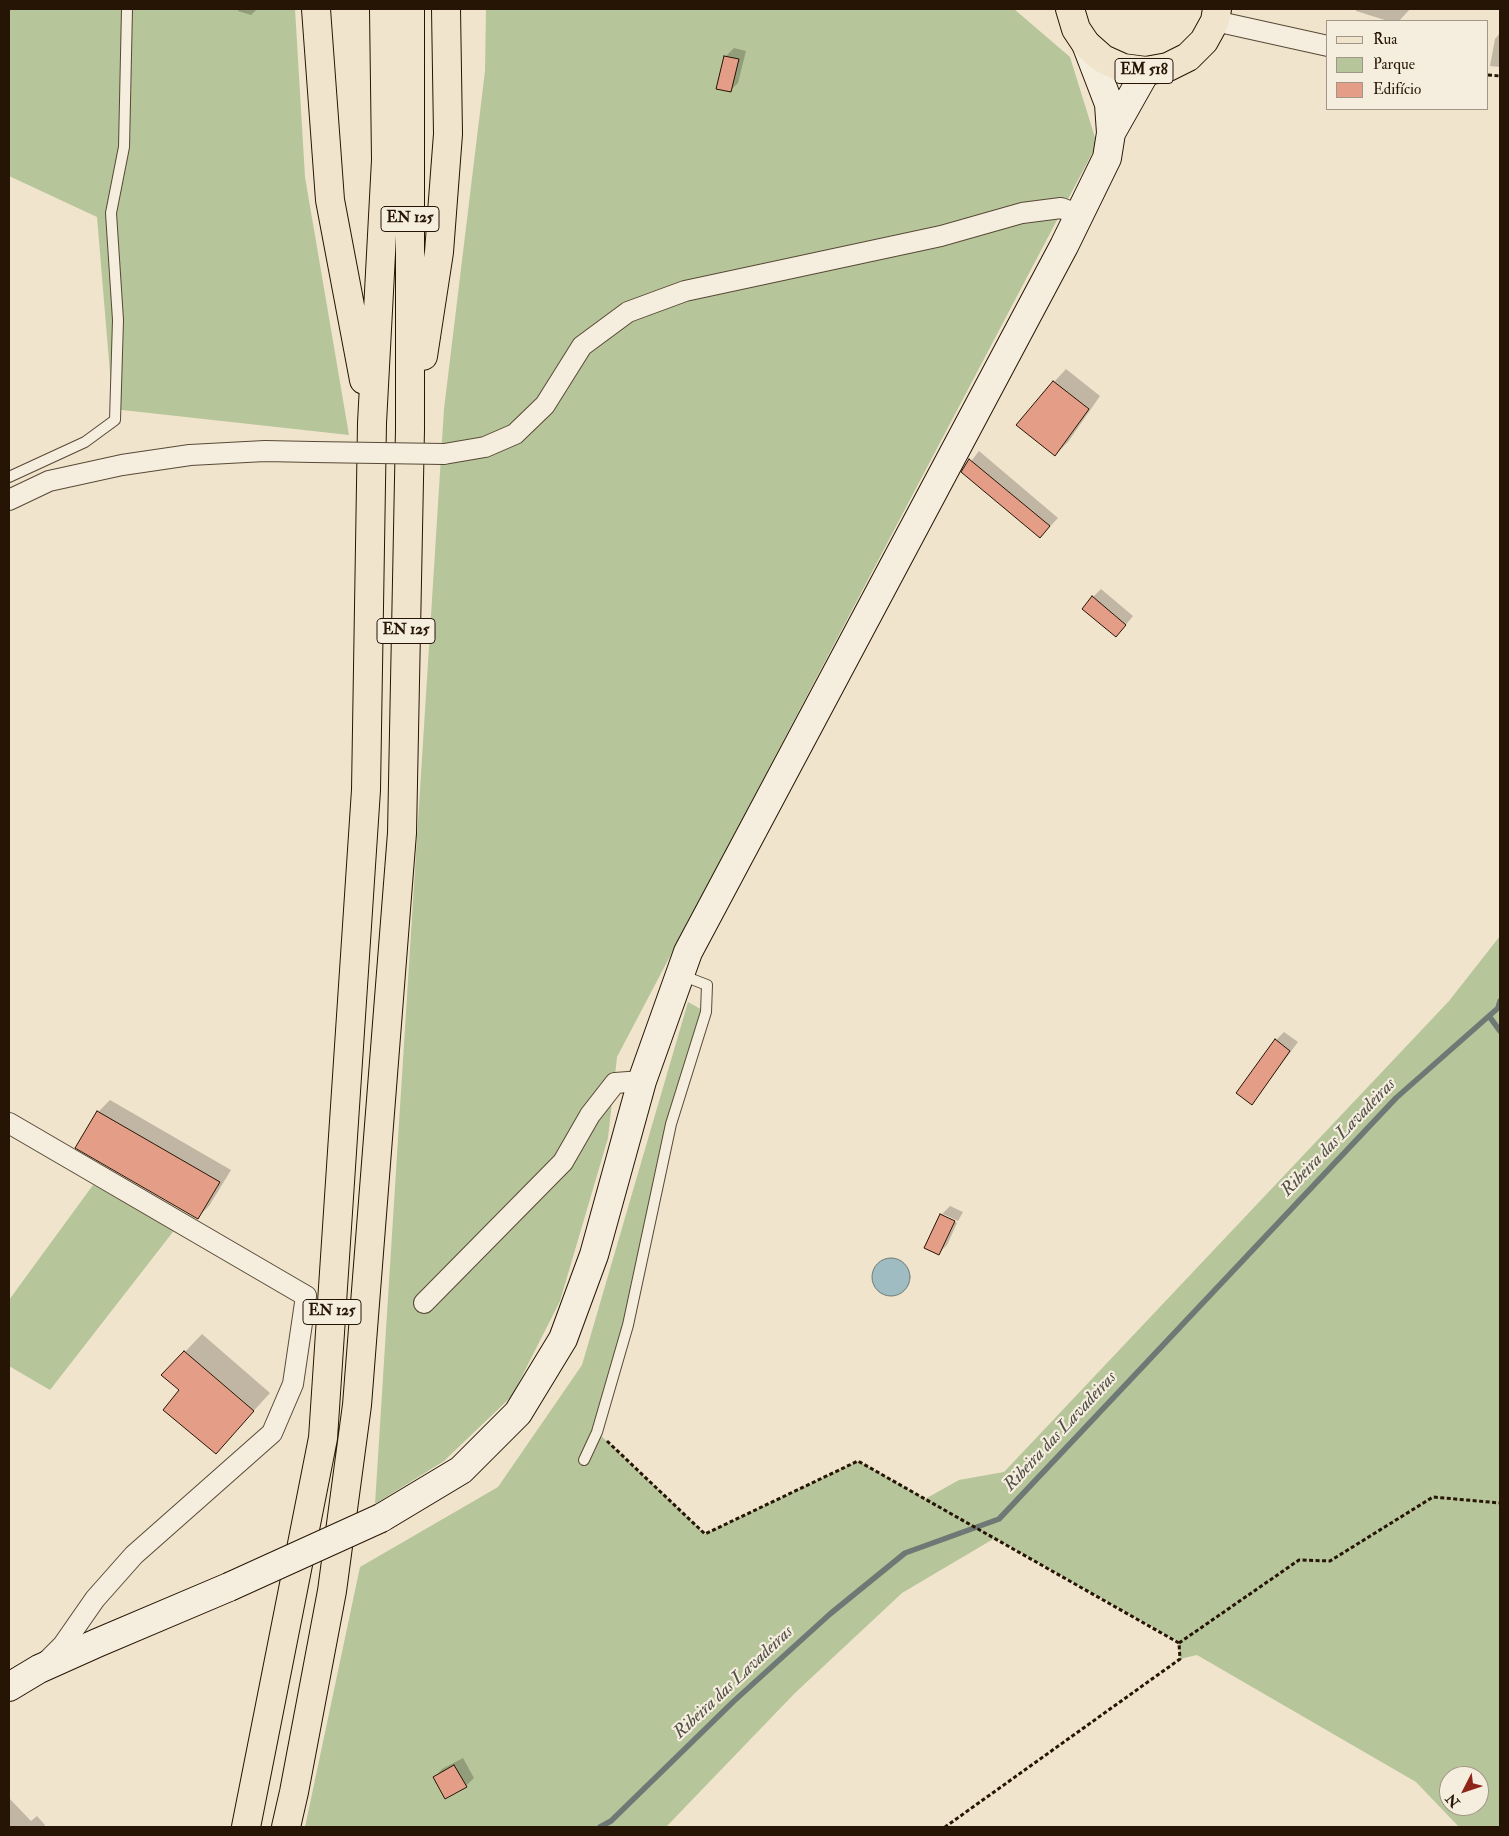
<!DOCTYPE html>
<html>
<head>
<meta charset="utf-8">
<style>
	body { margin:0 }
	#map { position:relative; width:1509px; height:1836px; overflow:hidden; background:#f0e4cc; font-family:"IM FELL Double Pica",serif }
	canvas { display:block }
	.frame { position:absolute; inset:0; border:10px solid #261504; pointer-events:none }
	.legend { position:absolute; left:1326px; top:20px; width:162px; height:90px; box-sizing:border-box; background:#f5edde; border:1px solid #a29787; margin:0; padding:6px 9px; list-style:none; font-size:15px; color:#261504 }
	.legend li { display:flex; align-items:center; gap:10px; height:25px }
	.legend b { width:25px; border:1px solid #a29787 }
	.north { position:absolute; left:1439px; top:1766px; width:50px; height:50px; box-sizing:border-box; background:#f5edde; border:1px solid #a29787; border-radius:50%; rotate:229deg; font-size:14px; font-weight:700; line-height:20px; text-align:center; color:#261504 }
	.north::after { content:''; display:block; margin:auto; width:18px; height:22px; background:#8f2418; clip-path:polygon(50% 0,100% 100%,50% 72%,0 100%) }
</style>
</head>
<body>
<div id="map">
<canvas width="1509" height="1836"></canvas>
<div class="frame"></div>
<ul class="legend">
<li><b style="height:6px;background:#f0e4cc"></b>Rua</li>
<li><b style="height:14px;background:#b7c59a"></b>Parque</li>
<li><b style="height:14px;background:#e49d87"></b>Edifício</li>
</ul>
<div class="north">N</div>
</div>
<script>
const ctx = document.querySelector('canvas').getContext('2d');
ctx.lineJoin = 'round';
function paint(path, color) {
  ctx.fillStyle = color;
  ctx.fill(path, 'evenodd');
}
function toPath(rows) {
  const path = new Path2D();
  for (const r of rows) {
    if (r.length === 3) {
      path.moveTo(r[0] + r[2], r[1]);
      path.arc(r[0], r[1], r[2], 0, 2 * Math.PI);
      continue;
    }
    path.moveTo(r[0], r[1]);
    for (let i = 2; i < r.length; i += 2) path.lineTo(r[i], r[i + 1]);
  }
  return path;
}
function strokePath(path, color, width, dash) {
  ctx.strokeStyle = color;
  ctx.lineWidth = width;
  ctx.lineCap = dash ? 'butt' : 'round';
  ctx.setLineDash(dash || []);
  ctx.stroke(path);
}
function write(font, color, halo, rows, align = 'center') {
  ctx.font = font + ' "IM FELL Double Pica",serif';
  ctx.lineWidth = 4.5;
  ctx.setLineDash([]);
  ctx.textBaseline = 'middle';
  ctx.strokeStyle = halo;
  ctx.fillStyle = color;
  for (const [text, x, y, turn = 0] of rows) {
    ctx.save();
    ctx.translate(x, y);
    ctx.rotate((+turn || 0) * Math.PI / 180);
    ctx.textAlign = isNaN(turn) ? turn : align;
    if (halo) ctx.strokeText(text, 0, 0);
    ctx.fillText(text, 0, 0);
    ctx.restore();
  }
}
paint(toPath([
	[9,9,295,9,305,177,349,435,113,409,97,217,9,176],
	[486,9,1014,9,1070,57,1097,144,617,1057,608,1138,560,1301,512,1396,444,1461,375,1504,444,409,485,71],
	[1500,936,1500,1827,1459,1827,1416,1782,1197,1655,1180,1659,1179,1642,995,1538,902,1593,795,1693,666,1827,305,1827,360,1567,498,1487,582,1365,688,1002,706,1012,671,1124,597,1432,705,1534,858,1461,925,1499,959,1480,1004,1472,1449,1001],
	[1449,1776,1479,1776,1479,1806,1449,1806],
	[93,1185,176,1228,50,1390,9,1366,9,1300]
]), '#b7c59a');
const water = toPath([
	[891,1277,19]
]);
paint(water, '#9ebcc1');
strokePath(water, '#6e7975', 1);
paint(toPath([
	[239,9,257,9,251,15,238,11],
	[1356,9,1410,9,1399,21,1388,21,1356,11],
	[1500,33,1500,67,1490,66,1495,39],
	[734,48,746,51,738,83,730,91,718,88,726,56],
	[1066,369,1100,396,1068,442,1055,455,1054,382],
	[979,451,1058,518,1040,537,963,472],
	[1101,589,1133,616,1124,627,1093,597],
	[1284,1032,1298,1042,1252,1103,1276,1040],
	[110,1100,231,1170,209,1206,197,1218,98,1112],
	[950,1206,963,1212,958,1221,943,1214,943,1216,957,1223,947,1245,938,1254,926,1247,941,1215],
	[202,1334,270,1393,216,1452,180,1390,163,1375],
	[463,1758,474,1778,466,1786,434,1778,442,1769],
	[9,1798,31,1821,37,1816,45,1825,43,1827,9,1827]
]), '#0003');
strokePath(toPath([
	[1489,1016,1500,1031],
	[600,1827,611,1821,734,1701,830,1614,905,1553,999,1519,1396,1098,1498,1008,1500,1001]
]), '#6e7975', 5.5);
const building = toPath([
	[724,56,739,59,731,92,716,89,724,56],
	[1053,381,1089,409,1055,456,1016,425,1053,381],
	[969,459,1050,526,1040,538,961,472,969,459],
	[1092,596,1126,625,1116,637,1082,609,1092,596],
	[1275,1039,1290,1051,1252,1105,1236,1093,1275,1039],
	[97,1111,220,1182,198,1219,75,1148,97,1111],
	[940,1214,955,1221,939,1255,924,1248,940,1214],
	[184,1351,254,1411,216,1454,163,1410,179,1390,161,1375,184,1351],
	[454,1765,467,1787,445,1799,433,1777,454,1765]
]);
paint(building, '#e49d87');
strokePath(building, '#261504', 1);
const lane = toPath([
	[9,477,85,442,115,420,118,320,111,213,124,147,127,9],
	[584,1460,597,1432,628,1325,671,1124,706,1012,707,985,681,975]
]);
const street = toPath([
	[1215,21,1328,46],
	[444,454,485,447,515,434,545,405,582,346,628,312,685,291,941,236,1022,213,1061,208,1080,215],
	[9,500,49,481,122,465,190,455,265,451,313,452],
	[9,1123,306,1296,293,1384,272,1433,134,1555,95,1599,63,1645,47,1661],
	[424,1303,563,1162,590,1115,615,1083,642,1081]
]);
const secondary = toPath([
	[1111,133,1146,71],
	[381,1518,461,1470,518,1413,563,1339,594,1255,642,1081,688,952,1064,246,1107,158,1111,133,1109,104,1086,44],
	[9,1687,39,1669,97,1643,229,1587]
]);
const primary = toPath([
	[316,9,330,200,364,380],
	[1070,9,1076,29,1086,44,1103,59,1123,68,1146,71,1168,67,1188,57,1204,41,1215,21,1217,9],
	[423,356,439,252,448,134,446,9],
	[246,1827,323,1438,366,790,372,423,386,160,384,9],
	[286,1827,294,1792,332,1591,357,1405,402,833,410,429,410,9]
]);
strokePath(lane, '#584936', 12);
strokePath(street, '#584936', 22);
strokePath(secondary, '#261504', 30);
strokePath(primary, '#261504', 30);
strokePath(toPath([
	[1488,75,1500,76],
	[607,1441,705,1534,858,1461,1179,1643,1180,1659,945,1827],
	[1179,1643,1299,1560,1330,1561,1433,1497,1500,1503]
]), '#261504', 3, [4, 2.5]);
strokePath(lane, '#f5edde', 10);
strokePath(street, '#f5edde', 20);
strokePath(secondary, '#f5edde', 28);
strokePath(primary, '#f0e4cc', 28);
const streetBridge = toPath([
	[313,452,444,454]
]);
const secondaryBridge = toPath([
	[229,1587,381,1518]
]);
strokePath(streetBridge, '#584936', 22, []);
strokePath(secondaryBridge, '#261504', 30, []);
strokePath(streetBridge, '#f5edde', 20);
strokePath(secondaryBridge, '#f5edde', 28);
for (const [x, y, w] of [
	[1144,71,58],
	[410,219,58],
	[406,631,58],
	[332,1312,58]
]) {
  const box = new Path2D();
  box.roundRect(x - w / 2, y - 12.5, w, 25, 4);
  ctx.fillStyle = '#f5edde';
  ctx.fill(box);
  strokePath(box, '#261504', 1);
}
write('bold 15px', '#261504', null, [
	["EM 518",1144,71],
	["EN 125",410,219],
	["EN 125",406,631],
	["EN 125",332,1312]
]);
write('italic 18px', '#504f46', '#f5edde', [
	["Ribeira das Lavadeiras",1339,1138,-46],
	["Ribeira das Lavadeiras",1061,1432,-47],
	["Ribeira das Lavadeiras",734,1683,-43]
]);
</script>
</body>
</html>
